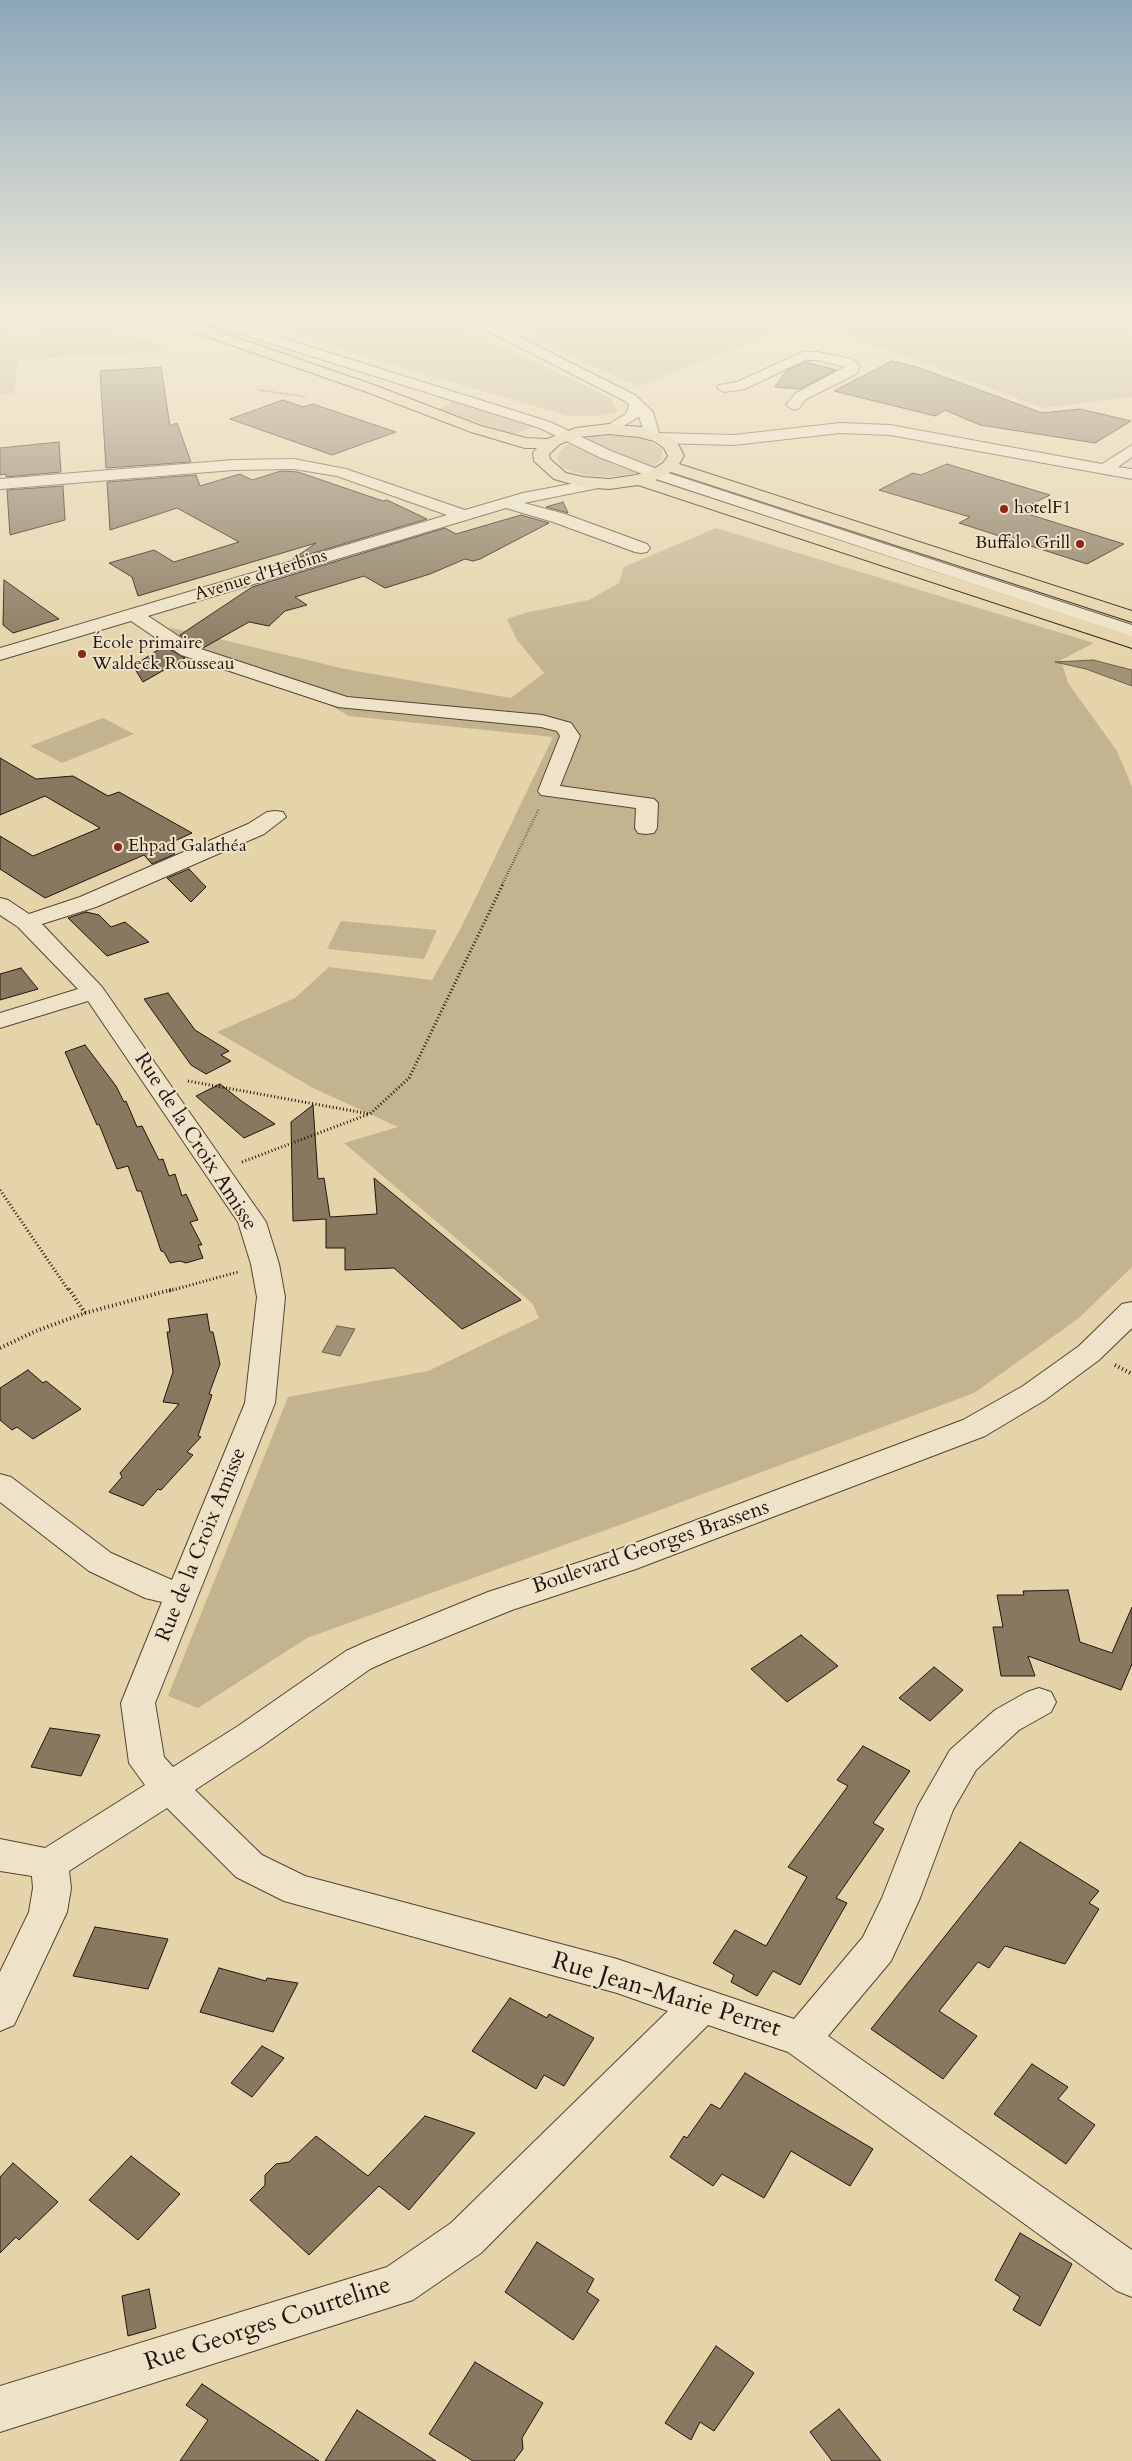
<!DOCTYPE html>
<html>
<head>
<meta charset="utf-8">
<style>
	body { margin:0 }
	canvas { display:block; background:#e5d4aa }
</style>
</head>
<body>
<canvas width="1132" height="2461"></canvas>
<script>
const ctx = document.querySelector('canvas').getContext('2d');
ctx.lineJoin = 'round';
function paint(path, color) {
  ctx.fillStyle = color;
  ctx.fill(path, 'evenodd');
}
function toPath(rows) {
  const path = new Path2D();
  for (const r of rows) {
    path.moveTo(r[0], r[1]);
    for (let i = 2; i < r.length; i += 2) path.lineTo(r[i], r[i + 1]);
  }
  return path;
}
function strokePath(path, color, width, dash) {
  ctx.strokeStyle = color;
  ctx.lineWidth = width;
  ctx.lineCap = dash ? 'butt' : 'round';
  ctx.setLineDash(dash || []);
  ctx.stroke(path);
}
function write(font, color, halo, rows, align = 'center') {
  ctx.font = font + ' Cardo,serif';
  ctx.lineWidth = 4;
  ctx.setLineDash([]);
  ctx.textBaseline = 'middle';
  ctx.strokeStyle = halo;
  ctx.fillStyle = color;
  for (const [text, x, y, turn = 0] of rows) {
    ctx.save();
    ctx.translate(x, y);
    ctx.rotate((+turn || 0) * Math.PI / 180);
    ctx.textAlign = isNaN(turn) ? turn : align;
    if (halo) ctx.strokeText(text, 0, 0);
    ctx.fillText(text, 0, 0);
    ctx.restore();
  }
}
paint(toPath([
	[235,315,436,315,610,398,618,412,599,416,568,416,244,321],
	[485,315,1132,315,1132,397,1043,408,902,355,803,323,638,386,555,349,519,328],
	[80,317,160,345,168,351,18,360,14,393,0,395,0,324,27,333],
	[455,401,536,426,513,435,438,409],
	[604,434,620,434,645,439,662,449,662,459,651,468,581,438],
	[568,444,612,464,638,473,608,477,584,475,570,471,561,466,557,459,560,451],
	[716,528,1094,643,1061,660,1068,683,1117,751,1132,787,1132,1267,1079,1318,974,1393,625,1523,307,1638,198,1708,168,1696,288,1397,428,1371,539,1318,532,1303,344,1143,398,1127,313,1088,217,1032,295,998,329,967,432,980,462,926,553,737,349,716,319,699,191,656,169,627,345,669,511,698,544,673,517,640,507,619,529,612,589,600,619,583,624,567],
	[103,718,134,734,62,763,30,746],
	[341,921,437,930,424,959,327,949]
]), '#c4b38f');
const water = toPath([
	[1093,660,1132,670,1132,686,1086,669,1055,662,1093,660],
	[337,1326,355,1329,340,1356,322,1352,337,1326]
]);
paint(water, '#a39375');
strokePath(water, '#70604c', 1);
const building = toPath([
	[892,361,917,367,1042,413,1080,409,1131,421,1095,443,980,425,945,410,935,416,834,391,892,361],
	[805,362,836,370,800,389,775,387,786,371,805,362],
	[161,367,170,426,177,423,191,462,106,468,100,371,161,367],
	[283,400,303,407,313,404,396,432,332,455,230,419,283,400],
	[59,442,61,472,6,477,6,474,0,475,0,448,59,442],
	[947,464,1050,495,1018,511,1124,544,1087,564,959,523,970,517,879,490,913,473,921,475,947,464],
	[281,471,298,472,383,501,387,500,427,519,293,559,316,543,138,596,132,577,109,563,154,550,174,562,239,542,177,508,110,530,107,482,196,475,200,486,240,474,252,480,281,471],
	[63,486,65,520,10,535,7,490,63,486],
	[563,502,568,513,546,507,563,502],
	[521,515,549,523,480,559,473,561,465,559,430,574,385,588,364,576,295,597,307,605,285,611,269,626,249,622,203,648,180,635,252,587,445,528,456,534,521,515],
	[4,580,59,619,13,633,3,625,4,580],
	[164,646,185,658,143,682,133,666,164,646],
	[0,758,36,779,73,776,108,796,119,792,192,833,166,845,175,854,152,864,144,855,45,898,0,869,0,836,33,856,100,828,45,796,0,815,0,758],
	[189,869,206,887,191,902,167,878,189,869],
	[86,912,99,915,111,927,125,922,149,942,107,956,68,918,86,912],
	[21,968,38,989,0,1000,0,974,21,968],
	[168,993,195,1030,229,1051,221,1055,231,1061,206,1074,191,1065,144,999,168,993],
	[85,1045,116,1086,124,1102,126,1101,137,1127,142,1126,159,1160,163,1159,169,1176,175,1174,182,1196,186,1194,198,1220,190,1222,202,1245,198,1245,203,1258,186,1263,180,1261,170,1263,164,1252,161,1251,141,1191,137,1191,128,1166,117,1169,99,1124,97,1125,65,1052,85,1045],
	[220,1084,240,1100,275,1124,244,1138,196,1096,220,1084],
	[313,1105,318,1179,324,1178,330,1217,377,1214,374,1178,521,1300,462,1329,394,1268,345,1270,345,1248,326,1248,326,1219,293,1221,291,1122,313,1105],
	[207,1314,210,1332,213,1332,220,1364,209,1394,212,1395,198,1436,201,1437,187,1452,193,1455,161,1490,158,1489,143,1506,109,1492,122,1477,120,1473,179,1404,163,1402,173,1372,167,1332,170,1332,168,1319,207,1314],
	[28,1370,43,1383,46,1381,81,1409,33,1439,17,1427,12,1430,0,1420,0,1388,28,1370],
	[1068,1590,1080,1642,1112,1653,1132,1607,1132,1664,1121,1690,1028,1656,1035,1676,1001,1676,993,1627,1003,1627,997,1595,1024,1595,1023,1591,1068,1590],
	[801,1635,838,1666,787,1702,751,1669,801,1635],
	[934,1667,963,1690,930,1721,899,1698,934,1667],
	[50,1728,100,1735,81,1776,31,1767,50,1728],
	[863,1746,910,1771,873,1823,884,1829,836,1898,847,1903,800,1985,773,1971,757,1996,731,1982,734,1975,713,1963,735,1930,766,1946,807,1877,788,1867,848,1786,837,1780,863,1746],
	[1020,1842,1099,1891,1089,1903,1099,1909,1065,1964,1005,1946,989,1968,978,1962,939,2011,977,2036,943,2079,871,2029,1020,1842],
	[95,1927,168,1939,148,1989,73,1976,95,1927],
	[219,1968,266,1981,267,1978,298,1983,273,2032,200,2012,219,1968],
	[510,1998,547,2018,549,2014,594,2038,564,2086,544,2075,536,2089,472,2051,510,1998],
	[262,2046,284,2058,252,2097,231,2083,262,2046],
	[1032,2064,1068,2087,1058,2099,1095,2125,1066,2164,994,2114,1032,2064],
	[745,2073,873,2149,850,2186,791,2151,764,2198,722,2174,713,2186,670,2157,684,2136,687,2138,711,2104,720,2109,745,2073],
	[425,2116,475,2133,409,2210,379,2186,309,2255,250,2200,265,2185,265,2175,276,2164,289,2162,316,2136,368,2176,425,2116],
	[131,2156,180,2194,138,2240,89,2200,131,2156],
	[13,2163,58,2202,19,2240,16,2237,0,2253,0,2177,13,2163],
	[1020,2233,1072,2264,1040,2326,1013,2310,1020,2297,995,2280,1020,2233],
	[537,2242,594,2279,587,2292,599,2300,573,2340,505,2292,537,2242],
	[149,2289,156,2328,128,2336,122,2296,149,2289],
	[716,2346,754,2373,714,2431,700,2422,691,2440,665,2423,716,2346],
	[475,2362,543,2403,522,2438,523,2449,514,2461,473,2461,429,2434,475,2362],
	[202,2384,319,2461,180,2461,208,2420,186,2405,202,2384],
	[839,2409,881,2461,832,2461,810,2432,839,2409],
	[357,2410,436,2461,325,2461,357,2410]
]);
paint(building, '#88785f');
strokePath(building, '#24140e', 1);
const minor = toPath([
	[188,315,209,315,550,422,611,451,662,471,1132,625,1132,637,650,477,599,457,540,428,190,318,188,315],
	[457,315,475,315,635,395,653,412,659,433,734,435,840,423,890,425,1102,464,1132,445,1132,457,1118,467,1132,469,1132,479,890,435,840,433,734,445,660,443,646,438,639,417,609,434,601,429,626,414,629,405,625,401,457,315],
	[803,352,817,352,852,359,860,366,856,374,806,399,799,408,794,410,786,405,796,393,845,367,817,360,805,360,745,389,724,392,717,388,719,385,737,382,803,352],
	[294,459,346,469,465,510,523,493,597,479,603,481,605,484,603,487,524,503,565,514,647,544,650,548,647,552,641,553,635,552,553,522,506,508,148,616,195,647,347,697,542,715,571,723,580,736,560,786,654,799,658,803,657,828,654,833,646,834,638,833,635,828,636,808,541,795,538,791,560,736,557,731,541,727,338,707,181,655,131,621,0,660,0,648,447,515,337,476,294,469,233,470,0,489,0,479,233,460,294,459],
	[275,811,283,812,286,817,264,834,96,907,42,924,102,987,266,1222,279,1264,285,1297,275,1403,155,1703,164,1757,173,1767,238,1726,346,1651,368,1641,488,1592,614,1551,963,1420,1023,1386,1079,1346,1122,1304,1132,1302,1132,1328,1099,1360,1045,1400,985,1436,636,1569,512,1610,392,1659,370,1669,262,1746,195,1790,262,1855,305,1876,617,1959,794,2019,863,1937,882,1898,918,1806,950,1750,995,1710,1027,1692,1039,1688,1051,1692,1056,1702,1051,1712,1019,1730,976,1770,953,1810,920,1898,891,1961,828,2036,1132,2250,1132,2297,1117,2291,788,2052,708,2025,481,2253,413,2300,0,2432,0,2386,387,2267,451,2223,668,2011,617,1993,284,1901,236,1877,167,1808,69,1871,71,1888,67,1912,14,2025,0,2031,0,1972,29,1912,33,1888,32,1876,0,1871,0,1839,45,1848,145,1785,129,1763,121,1703,162,1602,145,1598,89,1571,0,1502,0,1474,11,1477,111,1553,172,1580,245,1403,257,1297,251,1264,238,1222,88,1001,0,1028,0,1013,78,989,18,927,0,915,0,898,8,900,29,914,80,897,248,824,267,812,275,811]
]);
const major = toPath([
	[151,315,171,315,374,385,481,426,526,438,547,439,576,428,609,424,641,427,666,435,677,442,684,456,679,464,1132,611,1132,622,671,472,655,480,1132,636,1132,648,638,485,609,489,582,487,554,479,534,461,533,453,537,448,525,448,471,432,364,391,153,318,151,315],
	[609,434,639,437,654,441,664,448,668,456,663,463,650,471,636,475,609,479,583,477,566,473,550,459,549,454,560,444,579,437,609,434]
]);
strokePath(minor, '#544435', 2);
strokePath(major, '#24140e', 2);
strokePath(toPath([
	[127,315,138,319],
	[259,390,306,397]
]), '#24140e', 2, [0.5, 1]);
strokePath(toPath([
	[502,885,539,809]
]), '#24140e', 2.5, [0.5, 2]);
strokePath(toPath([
	[188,1081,370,1114,409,1078,503,884],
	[242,1162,369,1114],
	[0,1190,69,1291],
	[169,1291,238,1272]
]), '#24140e', 3, [1, 2.5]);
strokePath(toPath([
	[69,1289,85,1313],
	[0,1348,36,1331,85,1313,174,1289],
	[1115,1365,1132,1374]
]), '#24140e', 4, [1, 3]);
paint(minor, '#eee3c8');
paint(major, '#e5d4aa');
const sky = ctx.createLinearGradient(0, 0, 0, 660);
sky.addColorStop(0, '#8ca7ba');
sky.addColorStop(0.48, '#f3ecd9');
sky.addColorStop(1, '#f3ecd900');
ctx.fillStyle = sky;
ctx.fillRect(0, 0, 1132, 660);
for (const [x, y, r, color] of [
	[1004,509,5,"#8f2418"],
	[1080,544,5,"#8f2418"],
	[82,654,5,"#8f2418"],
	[118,847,5,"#8f2418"]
]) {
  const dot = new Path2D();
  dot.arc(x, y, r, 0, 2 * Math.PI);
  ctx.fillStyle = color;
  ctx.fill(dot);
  strokePath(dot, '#eee3c8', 2);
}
write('18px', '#24140e', '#eee3c8', [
	["hotelF1",1014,509],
	["Buffalo Grill",1070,544,"right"],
	["École primaire",92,644],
	["Waldeck Rousseau",92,665],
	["Ehpad Galathéa",128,847]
], 'left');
write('18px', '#24140e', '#eee3c8', [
	["Avenue d'Herbins",261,576,-17]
]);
write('21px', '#24140e', '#eee3c8', [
	["Rue de la Croix Amisse",195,1142,57],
	["Rue de la Croix Amisse",202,1545,-68],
	["Boulevard Georges Brassens",651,1548,-19]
]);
write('25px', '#24140e', '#eee3c8', [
	["Rue Jean-Marie Perret",666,1996,17],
	["Rue Georges Courteline",268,2325,-18]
]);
</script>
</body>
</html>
